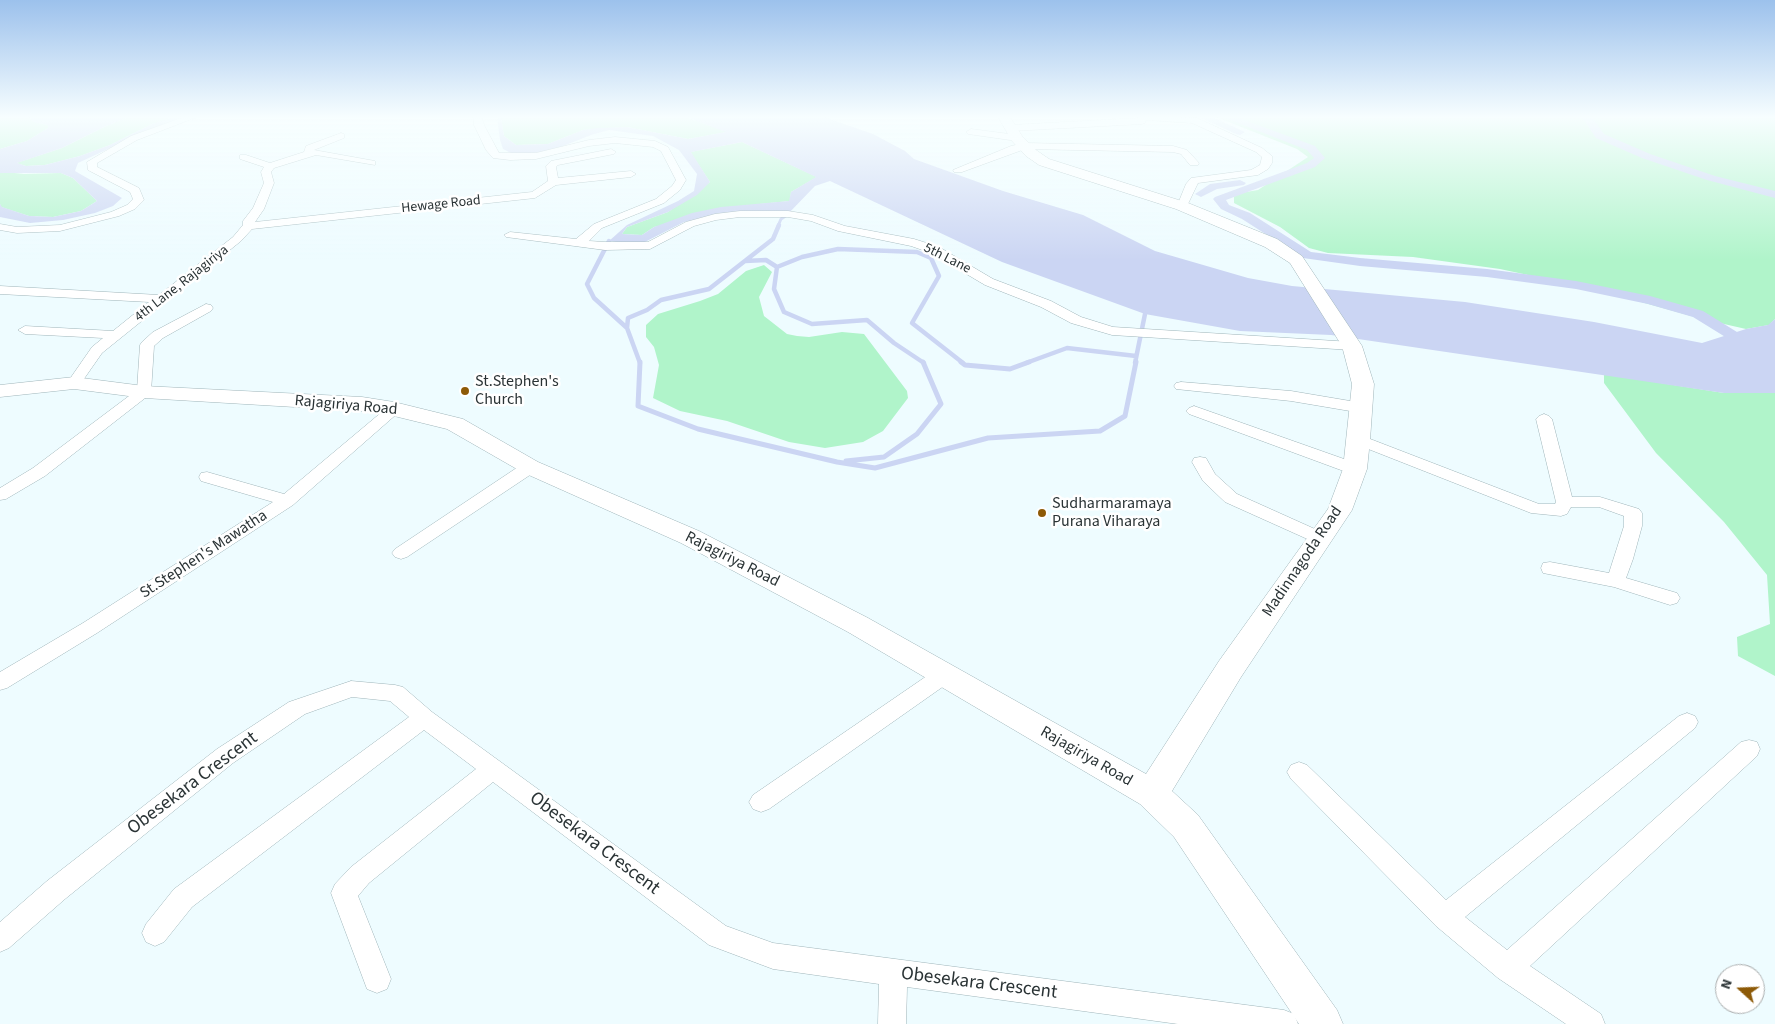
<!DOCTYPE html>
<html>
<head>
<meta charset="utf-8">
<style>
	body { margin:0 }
	#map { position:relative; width:1775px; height:1024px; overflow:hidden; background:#eefcff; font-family:"Source Sans 3",sans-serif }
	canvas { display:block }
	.north { position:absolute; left:1715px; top:964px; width:50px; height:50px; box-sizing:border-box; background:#fff; border:1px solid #aaadae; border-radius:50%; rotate:290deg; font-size:14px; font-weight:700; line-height:20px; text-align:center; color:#2a3335 }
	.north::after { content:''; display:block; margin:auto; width:18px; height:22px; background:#8d5a07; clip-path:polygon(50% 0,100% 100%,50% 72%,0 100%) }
</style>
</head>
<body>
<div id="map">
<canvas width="1775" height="1024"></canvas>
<div class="north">N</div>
</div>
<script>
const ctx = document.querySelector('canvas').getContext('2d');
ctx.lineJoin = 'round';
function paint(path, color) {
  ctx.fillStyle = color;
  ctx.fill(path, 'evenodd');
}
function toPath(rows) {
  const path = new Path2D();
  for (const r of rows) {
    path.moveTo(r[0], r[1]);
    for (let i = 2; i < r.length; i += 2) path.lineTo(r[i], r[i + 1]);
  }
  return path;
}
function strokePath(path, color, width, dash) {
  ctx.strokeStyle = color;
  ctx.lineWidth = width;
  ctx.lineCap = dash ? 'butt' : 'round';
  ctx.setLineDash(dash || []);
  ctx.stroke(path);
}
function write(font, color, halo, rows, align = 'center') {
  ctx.font = font + ' "Source Sans 3",sans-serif';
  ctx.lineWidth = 5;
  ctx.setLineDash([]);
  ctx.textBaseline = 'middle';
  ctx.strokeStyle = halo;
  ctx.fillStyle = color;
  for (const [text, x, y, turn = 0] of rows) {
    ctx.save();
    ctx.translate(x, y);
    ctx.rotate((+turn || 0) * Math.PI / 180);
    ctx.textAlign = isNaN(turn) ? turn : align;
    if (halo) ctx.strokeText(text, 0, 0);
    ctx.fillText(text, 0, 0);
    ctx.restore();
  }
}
paint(toPath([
	[0,117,29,117,34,122,48,125,48,128,27,141,0,149],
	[129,117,174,117,152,124,110,145,80,156,45,165,26,166,16,163,62,148,104,127],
	[501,117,686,117,727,132,688,139,627,127,583,130,548,144,516,145,504,136],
	[1216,117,1775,117,1775,319,1769,325,1746,329,1702,319,1598,290,1500,269,1413,257,1328,253,1309,248,1280,227,1234,203,1234,194,1258,190,1308,157,1297,149],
	[742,142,817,177,791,192,790,201,760,204,654,227,642,235,622,234,627,227,668,212,710,182,690,152],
	[5,172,24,174,61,173,73,178,97,201,81,211,53,217,29,216,1,207,0,204,0,173],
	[764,265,772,272,759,297,764,316,787,334,797,336,809,337,842,332,864,334,907,391,908,398,883,431,863,442,825,448,789,442,727,421,680,411,653,398,659,365,654,347,646,337,646,325,658,314,700,301,718,294,746,271],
	[1604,374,1724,393,1775,393,1775,676,1738,656,1737,637,1770,624,1767,575,1724,522,1656,453,1604,383]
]), '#b0f4ca');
paint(toPath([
	[29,117,129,117,104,127,62,148,17,163,26,166,45,165,80,156,110,145,152,124,174,117,186,117,149,130,78,163,75,171,122,198,113,206,95,213,63,220,30,223,0,217,0,204,2,207,29,216,53,217,81,211,97,201,73,178,61,173,0,173,0,149,27,141,48,128,48,125,34,122],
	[497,117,501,117,504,136,516,145,548,144,583,130,597,128,627,127,688,139,726,132,686,117,824,117,873,134,905,151,914,159,1003,191,1083,215,1155,251,1248,278,1292,286,1465,302,1594,322,1702,343,1746,329,1768,325,1775,319,1775,393,1724,393,1331,335,1240,331,1145,314,1002,262,830,181,815,186,787,215,719,216,684,222,639,245,609,241,627,225,678,201,694,191,697,174,679,150,653,136,609,130,591,135,548,152,513,154,503,149,500,140],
	[742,142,816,177,791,192,789,201,721,207,692,213,654,227,642,235,622,234,627,227,668,212,697,195,710,182,691,152]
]), '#cbd5f3');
strokePath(toPath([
	[778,226,781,219,787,215]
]), '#cbd5f3', 3);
strokePath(toPath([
	[609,241,587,284,594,298,627,328,640,363],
	[745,261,766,260,777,267,774,289,784,312,812,324,867,320,894,343,924,363],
	[777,267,802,257,838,249,917,252,931,258,939,276,912,323,963,363],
	[627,328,628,318,647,310,661,300,709,289,773,239,779,225],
	[1026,363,1067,348,1136,356],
	[1135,363,1145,314]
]), '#cbd5f3', 4.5);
strokePath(toPath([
	[640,362,638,406,698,429,837,462,875,468,988,438,1100,431,1125,416,1136,362],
	[961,362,965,365,1010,369,1029,362],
	[846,461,884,457,917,434,941,404,923,362]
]), '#cbd5f3', 5);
paint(toPath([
	[1199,117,1212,117,1245,132,1240,135,1236,134,1199,117],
	[1223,117,1236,117,1315,146,1325,158,1315,167,1226,200,1229,205,1250,213,1311,252,1360,258,1487,269,1576,281,1650,296,1703,311,1737,332,1759,351,1756,354,1751,356,1746,354,1727,338,1693,317,1648,304,1576,289,1487,277,1360,266,1303,258,1242,219,1221,209,1213,199,1215,197,1307,163,1314,158,1307,150,1223,117],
	[1582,117,1592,117,1604,134,1650,154,1715,176,1775,191,1775,198,1707,180,1642,158,1596,138,1582,117],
	[1240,180,1246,183,1244,185,1217,189,1201,197,1195,194,1210,184,1240,180]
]), '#cbd5f3');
const street = toPath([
	[184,117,197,117,137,140,97,163,97,167,139,188,144,200,135,209,119,216,60,231,17,233,0,230,0,224,17,227,60,225,111,212,127,205,133,199,130,192,88,170,87,162,131,136,184,117],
	[473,117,482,117,484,125,499,153,536,153,589,140,615,137,655,141,668,147,686,180,680,190,664,203,602,228,589,241,605,242,648,242,686,222,715,214,740,211,788,211,813,215,845,226,914,239,939,247,993,279,1051,301,1081,317,1113,327,1352,342,1359,346,1352,350,1112,335,1071,323,1041,307,985,285,931,253,911,246,838,231,811,221,788,217,740,217,716,220,694,226,650,249,605,250,506,237,504,235,510,232,576,239,594,224,656,199,672,186,676,180,661,151,653,147,615,143,589,146,536,159,510,160,493,158,486,150,474,125,473,117],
	[1138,117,1197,118,1262,148,1272,156,1272,163,1268,169,1258,175,1198,183,1187,206,1182,209,1177,206,1186,184,1191,178,1251,170,1260,165,1262,157,1256,152,1192,123,1146,120,1145,123,1142,124,1011,131,1006,128,1011,125,1138,118,1138,117],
	[971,129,1017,135,1022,138,1017,141,968,134,966,132,971,129],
	[341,133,344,134,344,138,314,150,375,161,375,165,316,155,274,168,271,172,274,183,264,209,255,222,532,192,548,181,546,166,551,161,611,149,616,152,614,154,558,165,556,167,558,178,631,171,636,174,631,177,556,185,535,198,252,229,241,241,102,353,79,386,74,387,69,386,67,383,92,347,103,338,25,334,18,330,25,326,113,331,149,302,0,294,0,286,159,295,233,237,243,225,243,221,253,208,264,183,261,172,264,167,240,159,240,155,246,155,270,163,304,152,306,146,341,133],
	[1025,143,1173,146,1187,150,1199,163,1198,165,1190,165,1181,154,1173,152,1025,149,962,172,954,172,953,170,1011,146,1025,143],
	[206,304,211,305,213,308,211,311,163,338,154,346,151,392,149,395,45,476,6,499,0,500,0,488,33,468,137,390,140,345,142,342,153,332,206,304],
	[1181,382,1291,391,1362,403,1367,405,1370,408,1367,411,1362,413,1291,401,1176,389,1174,386,1176,383,1181,382],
	[394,404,399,406,402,409,399,412,293,505,97,633,7,688,0,690,0,672,83,623,273,502,201,481,199,477,201,473,207,472,284,494,389,406,394,404],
	[1194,406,1361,465,1363,469,1361,473,1349,473,1189,414,1186,411,1189,408,1194,406],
	[1544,414,1549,416,1552,419,1572,497,1600,497,1639,509,1642,513,1642,526,1633,559,1626,578,1677,593,1680,598,1677,603,1670,605,1614,587,1543,573,1541,568,1543,563,1550,562,1609,573,1624,526,1624,516,1599,507,1571,507,1567,514,1561,516,1531,513,1353,443,1351,440,1353,437,1365,437,1539,504,1555,504,1556,502,1536,419,1539,416,1544,414],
	[1200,457,1206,458,1215,474,1237,494,1326,534,1329,538,1326,542,1320,544,1314,542,1225,502,1203,481,1192,462,1194,458,1200,457],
	[530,462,536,463,538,467,536,471,407,557,401,559,395,557,392,553,395,549,524,463,530,462],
	[944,667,951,669,954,675,951,681,769,809,761,812,753,809,749,802,753,795,937,669,944,667],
	[351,681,395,685,403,687,432,712,726,926,773,943,1284,1010,1294,1014,1298,1024,1178,1024,907,987,906,1024,878,1024,879,984,773,969,709,945,493,782,369,883,358,896,391,979,387,989,377,993,367,989,331,893,335,884,351,867,476,769,424,730,192,907,164,942,155,946,146,942,142,933,146,924,174,889,409,717,390,701,352,697,305,714,233,763,65,899,9,948,0,952,0,922,47,881,217,749,289,702,351,681],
	[1687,713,1695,716,1698,722,1695,728,1465,917,1507,950,1741,742,1749,740,1757,742,1760,749,1757,756,1530,966,1601,1014,1605,1024,1566,1024,1498,978,1436,926,1291,779,1287,772,1291,765,1299,762,1307,765,1446,900,1679,716,1687,713]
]);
const secondary = toPath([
	[998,117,1010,117,1022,136,1036,150,1049,159,1188,203,1277,239,1302,256,1362,346,1374,384,1370,440,1367,469,1352,510,1241,677,1172,791,1198,815,1337,1010,1343,1024,1299,1024,1174,837,1140,804,848,632,681,543,522,472,447,429,394,416,362,411,144,398,74,389,0,397,0,385,74,377,144,386,362,397,394,402,463,419,538,462,699,531,868,618,1146,774,1219,661,1328,509,1343,469,1352,384,1342,346,1290,263,1265,247,1176,209,1039,165,1026,156,1012,141,998,117]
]);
strokePath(street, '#9fb5ba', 1);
strokePath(secondary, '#9fb5ba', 1);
paint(street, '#fff');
paint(secondary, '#fff');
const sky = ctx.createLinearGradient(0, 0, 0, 260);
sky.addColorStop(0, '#9cc1ec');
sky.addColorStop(0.45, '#f7feff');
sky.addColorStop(1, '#f7feff00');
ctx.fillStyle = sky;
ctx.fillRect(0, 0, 1775, 260);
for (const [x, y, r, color] of [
	[465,391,5,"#8d5a07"],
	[1042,513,5,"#8d5a07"]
]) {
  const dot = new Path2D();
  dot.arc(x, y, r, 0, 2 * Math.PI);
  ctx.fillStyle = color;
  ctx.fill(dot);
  strokePath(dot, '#fff', 2);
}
write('14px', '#2a3335', '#fff', [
	["Hewage Road",441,205,-6],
	["5th Lane",947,259,27],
	["4th Lane, Rajagiriya",182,284,-38]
]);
write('16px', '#2a3335', '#fff', [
	["St.Stephen's",475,382],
	["Church",475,400],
	["Sudharmaramaya",1052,504],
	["Purana Viharaya",1052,522]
], 'left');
write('16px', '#2a3335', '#fff', [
	["Rajagiriya Road",346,406,5],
	["St.Stephen's Mawatha",204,555,-33],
	["Rajagiriya Road",732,560,27],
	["Madinnagoda Road",1303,562,-56],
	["Rajagiriya Road",1086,757,30]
]);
write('19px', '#2a3335', '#fff', [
	["Obesekara Crescent",193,784,-37],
	["Obesekara Crescent",594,844,37],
	["Obesekara Crescent",979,984,7]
]);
</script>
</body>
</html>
